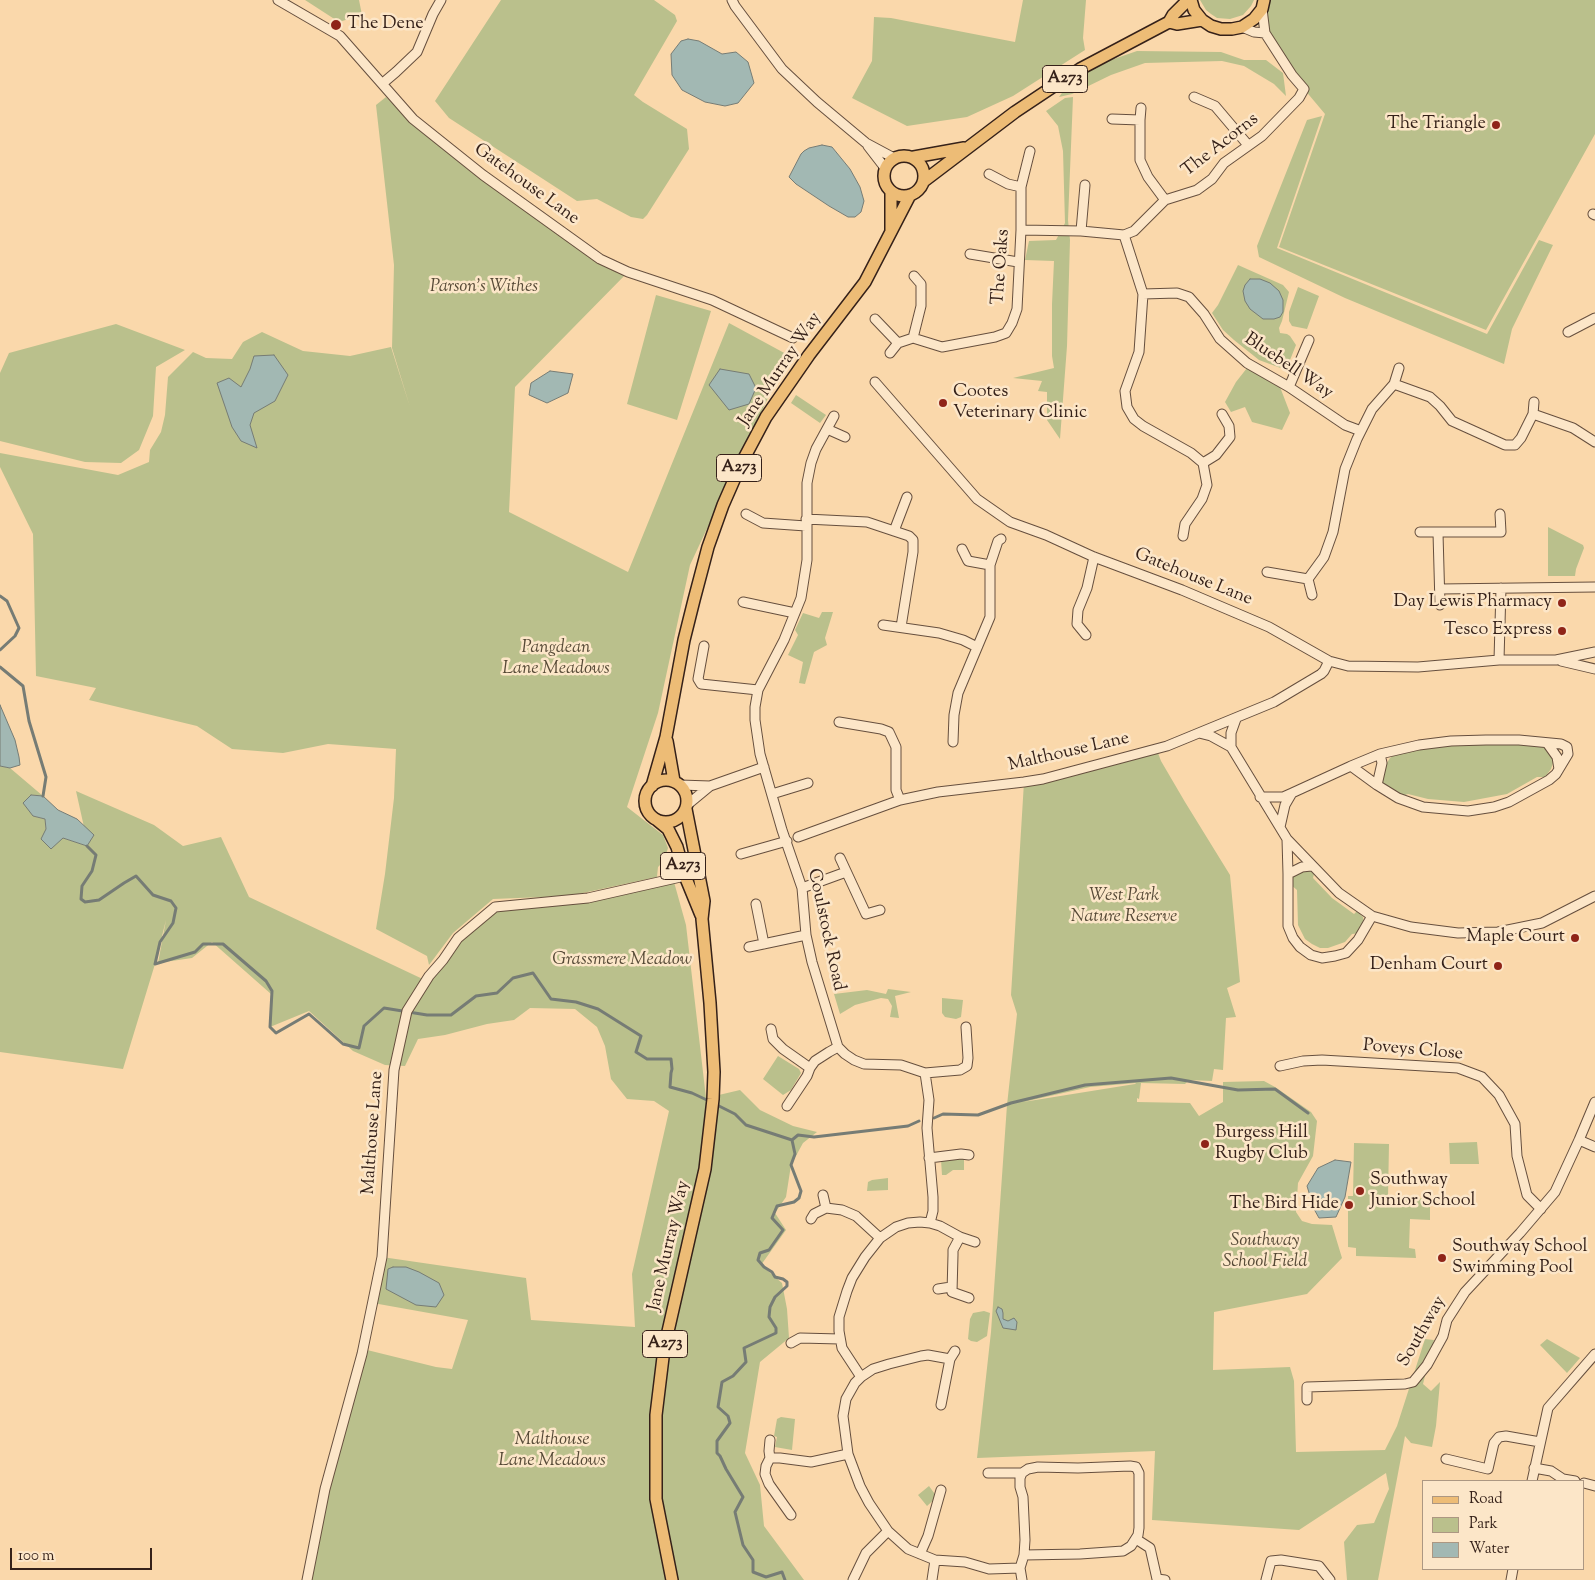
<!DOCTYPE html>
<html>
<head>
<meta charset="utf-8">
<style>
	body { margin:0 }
	#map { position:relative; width:1595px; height:1580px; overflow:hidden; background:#fad8ab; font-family:"Sorts Mill Goudy",serif }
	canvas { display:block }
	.legend { position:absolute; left:1422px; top:1480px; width:162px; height:90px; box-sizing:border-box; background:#fce6c8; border:1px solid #ac9782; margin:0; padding:6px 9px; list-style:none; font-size:15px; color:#352119 }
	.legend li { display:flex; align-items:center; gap:10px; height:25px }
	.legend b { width:25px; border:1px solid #ac9782 }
	.scale { position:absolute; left:10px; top:1548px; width:142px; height:22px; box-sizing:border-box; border:2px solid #352119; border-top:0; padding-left:6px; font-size:15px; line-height:18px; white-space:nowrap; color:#352119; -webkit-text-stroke:4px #fce6c8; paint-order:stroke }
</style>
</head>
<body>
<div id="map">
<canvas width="1595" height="1580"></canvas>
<ul class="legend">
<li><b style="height:6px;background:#edbc76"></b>Road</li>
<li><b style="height:14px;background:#bac08c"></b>Park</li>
<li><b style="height:14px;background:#a2b8b3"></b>Water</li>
</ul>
<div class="scale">100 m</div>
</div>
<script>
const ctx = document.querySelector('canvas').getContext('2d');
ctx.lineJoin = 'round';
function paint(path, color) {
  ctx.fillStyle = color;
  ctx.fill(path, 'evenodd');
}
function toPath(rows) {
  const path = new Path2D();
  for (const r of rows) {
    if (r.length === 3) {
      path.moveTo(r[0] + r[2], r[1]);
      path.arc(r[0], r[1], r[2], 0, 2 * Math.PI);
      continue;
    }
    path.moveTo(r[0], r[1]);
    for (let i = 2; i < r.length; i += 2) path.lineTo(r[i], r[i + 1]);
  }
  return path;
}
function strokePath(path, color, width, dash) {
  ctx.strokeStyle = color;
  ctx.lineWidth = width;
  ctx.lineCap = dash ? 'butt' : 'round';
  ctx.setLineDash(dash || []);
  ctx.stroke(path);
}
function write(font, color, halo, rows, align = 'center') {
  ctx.font = font + ' "Sorts Mill Goudy",serif';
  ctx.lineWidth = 5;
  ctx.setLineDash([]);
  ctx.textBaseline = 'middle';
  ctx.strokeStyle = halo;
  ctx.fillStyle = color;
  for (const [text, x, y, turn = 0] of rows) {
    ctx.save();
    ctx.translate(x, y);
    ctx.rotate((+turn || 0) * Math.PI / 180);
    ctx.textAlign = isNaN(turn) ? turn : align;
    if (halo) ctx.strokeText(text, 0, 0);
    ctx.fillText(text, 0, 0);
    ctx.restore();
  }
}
paint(toPath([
	[305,0,359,0,362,15,339,22],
	[501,0,654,0,675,15,677,21,634,95,643,102,687,129,689,149,647,215,643,219,631,217,597,199,577,201,449,118,435,101],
	[1023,0,1086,0,1083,38,1085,50,1013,96,967,117,907,126,852,98,872,61,874,17,891,18,1015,42],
	[1200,0,1254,0,1251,6,1243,15,1230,19,1217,18,1211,14,1206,10],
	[1266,0,1595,0,1595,134,1486,330,1279,247,1325,114,1304,89,1254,19],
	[1137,51,1221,52,1244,60,1266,60,1283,73,1286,96,1274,84,1244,66,1222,61,1145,63,1111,75,1072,94,1059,97,1072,79,1108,61],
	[386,97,394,105,600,259,628,272,515,387,509,512,628,572,729,323,788,355,690,565,658,713,627,807,663,835,668,848,664,861,658,867,657,877,569,896,493,899,453,933,429,965,427,956,376,929,385,874,394,798,396,749,328,744,283,753,232,749,197,726,89,700,96,688,36,676,33,534,0,467,0,453,118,475,149,462,150,450,161,432,165,415,168,377,193,352,206,358,232,359,243,342,262,332,303,351,350,356,391,347,410,407,392,348,394,265,376,105],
	[1073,97,1068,220,1070,240,1067,346,1060,439,1047,420,1047,392,1038,391,1042,381,1013,378,1054,368,1052,356,1052,304,1054,261,1025,260,1029,241,1056,240,1065,223,1063,151,1058,126,1046,111,1065,98],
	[1322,116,1277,248,1487,334,1539,240,1553,245,1512,329,1504,364,1345,298,1259,257,1257,246,1307,120],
	[1238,265,1283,285,1289,292,1282,321,1279,328,1280,333,1287,334,1290,336,1296,345,1286,370,1259,360,1234,340,1223,330,1212,313,1218,305],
	[1298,287,1319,296,1307,329,1292,326,1289,321,1289,312],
	[656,295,711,311,677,420,627,404],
	[116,324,185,350,156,367,153,416,139,450,121,463,85,462,0,441,0,373,9,353],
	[1247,368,1280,387,1290,413,1282,430,1252,422,1245,407,1231,412,1225,402,1236,382],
	[796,395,826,415,820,423,791,403],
	[1548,527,1583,545,1584,548,1576,569,1575,576,1548,576],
	[822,612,833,612,825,638,827,645,814,652,805,684,799,683,803,662,788,655,798,635,795,630,803,613,819,618],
	[1489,742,1538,745,1547,749,1551,754,1553,763,1551,769,1545,777,1537,777,1507,794,1464,802,1428,799,1408,794,1402,796,1383,784,1383,777,1385,766,1390,758,1394,755,1427,747],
	[1158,753,1161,761,1185,802,1230,875,1240,982,1227,988,1236,1017,1226,1018,1223,1070,1214,1069,1212,1081,1189,1080,1185,1084,1141,1083,1139,1099,1137,1098,1137,1102,1190,1103,1199,1116,1223,1102,1223,1082,1264,1081,1275,1087,1311,1112,1317,1121,1313,1156,1298,1183,1296,1212,1302,1221,1312,1224,1332,1225,1342,1258,1307,1294,1214,1312,1213,1370,1290,1367,1294,1381,1296,1452,1385,1450,1397,1426,1425,1339,1434,1340,1423,1384,1431,1391,1440,1382,1436,1426,1432,1447,1411,1443,1405,1436,1378,1580,1347,1580,1344,1542,1357,1525,1374,1523,1389,1489,1386,1473,1299,1530,1152,1520,1155,1451,977,1458,991,1332,1007,1105,1017,1014,1011,995,1024,782],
	[1136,1083,1135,1084,1023,1102,1090,1087],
	[0,766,10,768,43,796,31,795,33,816,45,819,46,829,63,838,87,846,88,845,76,791,154,825,183,846,221,837,249,897,429,982,462,941,497,910,549,907,674,882,686,925,706,1098,740,1090,760,1110,793,1126,817,1132,803,1143,791,1165,786,1197,775,1213,786,1230,761,1265,782,1283,787,1309,789,1338,760,1362,745,1453,760,1485,764,1526,804,1580,307,1580,363,1349,436,1367,452,1369,468,1320,373,1303,382,1257,526,1278,531,1320,635,1327,632,1274,669,1111,654,1101,627,1099,611,1079,605,1046,597,1027,575,1009,530,1008,514,1020,487,1024,445,1035,418,1039,405,1066,385,1065,353,1051,309,1011,270,1027,271,994,212,942,192,958,158,963,166,920,155,964,123,1069,0,1052],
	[1309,870,1314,874,1313,878,1332,898,1354,914,1357,911,1363,917,1364,922,1360,933,1352,934,1345,942,1328,948,1320,948,1312,944,1305,939,1298,925,1297,890,1290,884,1292,877,1298,872],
	[888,989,911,992,895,996,899,1018,890,1017,892,1006,888,999,881,998,855,1005,840,1014,834,994,867,990,886,994],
	[942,998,963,1000,961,1017,956,1019,945,1017,942,1013],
	[778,1056,799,1069,801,1073,791,1090,783,1095,763,1079],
	[1477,1142,1479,1164,1450,1164,1449,1143],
	[1354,1143,1389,1144,1388,1197,1430,1199,1430,1220,1410,1219,1409,1248,1415,1249,1416,1258,1356,1256,1356,1248,1348,1247,1348,1209,1350,1209,1353,1202,1348,1199,1348,1196,1353,1196],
	[964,1157,964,1170,953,1170,946,1175,942,1175,941,1160],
	[888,1178,888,1190,867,1191,868,1182,872,1180],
	[984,1311,990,1313,987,1336,977,1342,971,1341,968,1339,970,1319,973,1313],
	[1547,1339,1580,1358,1567,1373,1540,1345],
	[781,1417,795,1419,792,1450,775,1447,777,1437,774,1436,777,1419],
	[929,1486,937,1497,927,1506,918,1495]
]), '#bac08c');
const water = toPath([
	[688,39,699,41,722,54,736,52,748,62,754,83,738,103,725,106,705,102,682,90,672,75,671,54,681,41,688,39],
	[822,145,832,147,850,169,860,187,864,201,861,212,855,217,848,217,829,206,796,184,789,177,801,154,804,151,809,148,822,145],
	[1250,279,1260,279,1270,283,1279,291,1283,300,1283,312,1280,317,1274,319,1263,319,1250,309,1245,301,1243,291,1245,285,1250,279],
	[274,355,288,375,275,401,254,413,250,425,257,448,241,441,232,427,217,383,229,378,241,387,250,369,254,356,274,355],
	[720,369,749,374,756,388,749,404,729,410,709,385,720,369],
	[550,371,573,374,568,393,547,403,529,395,531,383,550,371],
	[0,705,15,740,19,757,20,765,10,768,0,766,0,705],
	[31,795,43,796,58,810,77,819,94,835,87,846,63,838,51,849,41,839,46,829,45,819,33,816,23,803,31,795],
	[1335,1160,1351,1162,1345,1197,1336,1217,1319,1218,1314,1209,1307,1186,1318,1168,1335,1160],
	[393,1267,406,1267,419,1272,439,1283,444,1295,436,1307,416,1305,386,1289,388,1269,393,1267],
	[998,1307,1002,1309,1003,1313,1003,1319,1008,1321,1014,1318,1017,1322,1016,1330,1003,1328,996,1311,998,1307]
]);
paint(water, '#a2b8b3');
strokePath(water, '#767c75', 1);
strokePath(toPath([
	[0,596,7,601,19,628,15,636,0,650],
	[0,667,23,686,29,721,46,777,43,796],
	[87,846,96,855,92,871,82,886,81,899,85,902,99,900,124,883,136,876,153,895,171,901,176,908,173,923,160,942,155,964,195,952,203,944,223,944,266,981,272,991,270,1027,276,1033,309,1014,343,1044,359,1048,364,1026,384,1008,427,1015,451,1015,476,996,497,993,513,978,533,973,551,999,576,1002,598,1009,641,1036,636,1052,647,1059,671,1059,672,1069,671,1073,670,1087,692,1093,709,1101],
	[715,1104,735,1114,746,1125,792,1140],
	[934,1118,943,1114,978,1115,1011,1103,1085,1085,1171,1078,1238,1090,1275,1089,1308,1113],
	[792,1140,798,1135,814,1137,908,1126,919,1121],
	[785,1580,782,1572,766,1577,753,1572,753,1560,743,1545,735,1512,743,1497,726,1469,720,1456,717,1453,717,1441,730,1423,728,1416,718,1407,722,1382,733,1376,746,1362,744,1348,776,1333,776,1328,769,1317,770,1307,775,1297,787,1286,787,1282,783,1279,775,1277,772,1272,764,1267,758,1260,760,1253,769,1250,783,1230,772,1218,777,1206,794,1202,799,1198,801,1191,791,1165,795,1154,792,1140]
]), '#767c75', 3);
const minor = toPath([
	[278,0,340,36,413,119,483,175,600,259,628,272,712,300,793,338],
	[732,0,735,6,782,69,817,102,866,143,894,158],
	[1242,27,1254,32,1265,33],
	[383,83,396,72,417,52,433,14,441,0],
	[1194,97,1215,106,1248,145],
	[1112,119,1140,120,1140,160,1148,177,1165,200],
	[1140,120,1141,108],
	[868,146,885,168],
	[989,174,1008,184,1021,187],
	[1593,214,1595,215],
	[1021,230,1081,231,1124,235,1143,294,1177,293,1189,297,1204,314,1220,339,1247,363,1289,387,1345,425,1361,431],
	[1081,231,1085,185],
	[1124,235,1134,231,1165,200,1197,190,1212,179,1224,163,1262,136,1299,98,1304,89,1292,75,1265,33,1262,9],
	[970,254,1018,262],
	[1143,294,1139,352,1125,391,1127,407,1134,419,1143,426,1191,453,1203,463],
	[875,319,898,343],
	[1568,332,1595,318],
	[913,338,921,306,921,284,914,276],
	[890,353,898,343,913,338,942,347,995,337,1006,333,1012,323,1017,309,1021,230,1021,187,1030,151],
	[875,382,977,499,1010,522,1046,535,1094,557,1182,590,1269,627,1329,661,1348,666,1418,667,1499,660,1556,660,1595,652],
	[1394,384,1399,368],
	[1289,387,1309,340],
	[1533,414,1534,402],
	[834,416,816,449,811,463,807,483,807,560,801,598,784,640,758,690,755,707,755,720,760,754,782,830,802,888,806,935,812,962,838,1047,845,1054,854,1060,864,1064,901,1065,925,1073,960,1070,967,1066,968,1058,966,1027],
	[827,429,845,437],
	[746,514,763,523,806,526],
	[806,519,867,522,909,536,913,540,913,552,901,627],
	[894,531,907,497],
	[1420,532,1501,532,1500,514],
	[1438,533,1440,605],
	[1183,536,1185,524,1202,499,1207,485,1203,463,1216,455,1230,437,1229,426,1222,414],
	[962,549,968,561,990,565],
	[1267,572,1308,579,1312,595],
	[1308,579,1324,557,1333,532,1345,469,1357,439,1372,409,1394,384,1430,397,1440,406,1452,421,1505,445,1515,445,1521,438,1533,414,1573,428,1595,442],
	[1440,589,1595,587],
	[743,602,795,613],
	[883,625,939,633,963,640,977,647],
	[1086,635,1077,624,1078,610,1087,588,1094,557],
	[704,646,698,679,701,684,758,690],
	[1499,660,1501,588],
	[1561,661,1595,669],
	[839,722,881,729,889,732,896,747,896,790,900,800],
	[1199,733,1211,736,1231,747,1287,839,1339,893,1372,916,1411,927,1458,933,1498,932,1542,923,1595,896],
	[953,742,954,715,958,693,990,617,990,565,998,541,1001,539],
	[1547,743,1557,757,1559,769],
	[1231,747,1231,733,1236,719],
	[680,785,710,786,764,767],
	[1377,785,1382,763,1380,754],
	[772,794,808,783],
	[1260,797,1283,797,1292,793],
	[687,805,710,786],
	[1280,827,1285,805,1292,793,1351,766,1380,754,1419,745,1451,741,1486,740,1519,740,1561,744,1567,747,1568,754,1556,774,1549,780,1509,802,1494,807,1468,811,1423,807,1398,798,1377,785,1351,766],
	[798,837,900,800,938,792,1024,782,1043,779,1167,746,1274,702,1321,674,1324,671,1329,661],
	[1287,839,1288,874],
	[741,854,787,841],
	[840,858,866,914,880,910],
	[1311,866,1302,867,1288,874,1288,926,1293,938,1300,947,1311,955,1322,958,1335,956,1346,953,1358,940,1372,916],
	[802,888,846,872],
	[756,904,764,944],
	[749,947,806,935],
	[771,1029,773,1039,783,1049,810,1068],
	[1280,1066,1303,1061,1322,1060,1458,1068,1482,1077,1499,1095,1515,1124,1517,1156,1527,1195,1541,1209],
	[925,1073,929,1100,927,1128,933,1197,933,1211,930,1223],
	[787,1106,807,1076,810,1068,815,1061,829,1052,838,1047],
	[1579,1140,1595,1147],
	[929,1158,961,1154,969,1155],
	[823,1195,826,1208],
	[811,1219,814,1214,826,1208,842,1210,856,1216,880,1238],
	[960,1237,953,1250,953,1255,952,1292,969,1298],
	[938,1289,951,1287],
	[791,1343,800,1338,840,1339],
	[950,1359,928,1355,921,1356,889,1364,873,1369,861,1377,855,1383,846,1399,843,1416,848,1454,860,1486,869,1503,888,1531,908,1549,935,1560,965,1562,989,1569,1020,1568,1022,1580],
	[861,1377,842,1348,839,1331,839,1317,847,1291,852,1278,865,1257,880,1238,896,1227,908,1223,920,1222,930,1223,940,1226,960,1237,975,1242],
	[1307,1400,1307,1387,1405,1384,1413,1382,1427,1365,1443,1336,1447,1320,1465,1292,1520,1233,1555,1192,1579,1140,1595,1102],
	[941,1405,950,1359,955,1351],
	[770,1458,769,1451,770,1440],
	[1446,1459,1488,1469,1494,1443,1499,1437,1506,1436,1540,1442],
	[1534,1468,1551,1471,1563,1479,1575,1481],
	[988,1473,1022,1473],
	[1532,1481,1548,1408,1595,1354],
	[1584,1483,1595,1486],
	[791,1515,769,1484,765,1474,766,1466,770,1458,780,1458,811,1462,848,1454],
	[1136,1539,1150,1548,1157,1579,1165,1580],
	[920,1554,928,1536,941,1490],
	[1020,1568,1024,1555,1025,1540,1023,1497,1020,1487,1020,1478,1022,1473,1028,1469,1038,1467,1078,1468,1130,1466,1136,1467,1139,1473,1139,1528,1138,1535,1131,1546,1123,1551,1080,1554,1024,1555],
	[307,1580,325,1489,362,1354,382,1257,394,1070,407,1011,429,976,443,960,458,938,495,907,588,898,685,876],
	[853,1580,866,1553,888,1531],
	[932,1580,935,1560],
	[1266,1580,1271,1561,1281,1560,1319,1566,1330,1580],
	[1511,1580,1513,1569]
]);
const major = toPath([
	[1191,0,1194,10,1202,20,1211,26,1221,29,1232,29,1242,27,1254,19,1262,9,1264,0],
	[1169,22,1177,24,1202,20],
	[1169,22,1173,15,1188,0],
	[904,176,20],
	[914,157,964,148],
	[924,181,1015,112,1048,90,1080,69,1169,22],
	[891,230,891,192],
	[667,741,674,781],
	[666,801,21],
	[652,786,666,737,684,640,694,600,708,547,723,505,741,464,766,417,809,355,865,282,910,195],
	[657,820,668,829,677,847,685,876,701,915],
	[672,1580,656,1499,656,1415,664,1349,705,1169,713,1099,714,1072,710,1003,702,919,704,901,686,809]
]);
strokePath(minor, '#664f3e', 11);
strokePath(major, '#352119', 14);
strokePath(minor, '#fce6c8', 9);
strokePath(major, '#edbc76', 11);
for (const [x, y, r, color] of [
	[336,25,6,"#8f2418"],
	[1496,125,5,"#8f2418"],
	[943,403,5,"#8f2418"],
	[1562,603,5,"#8f2418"],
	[1562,631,5,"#8f2418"],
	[1575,938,5,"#8f2418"],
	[1498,966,5,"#8f2418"],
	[1205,1144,5,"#8f2418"],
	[1360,1191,5,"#8f2418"],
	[1349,1205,5,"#8f2418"],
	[1442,1258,5,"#8f2418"]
]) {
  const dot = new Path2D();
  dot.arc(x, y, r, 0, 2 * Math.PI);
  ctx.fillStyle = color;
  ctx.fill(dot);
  strokePath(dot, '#fce6c8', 2);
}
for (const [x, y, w] of [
	[1065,79,45],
	[739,468,45],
	[683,866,45],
	[665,1344,45]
]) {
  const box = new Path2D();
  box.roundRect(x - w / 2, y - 13.5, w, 27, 4);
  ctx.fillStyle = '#fce6c8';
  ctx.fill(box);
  strokePath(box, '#352119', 1);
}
write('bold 16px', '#352119', null, [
	["A273",1065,79],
	["A273",739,468],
	["A273",683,866],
	["A273",665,1344]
]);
write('18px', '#352119', '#fce6c8', [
	["The Dene",347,25,"left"],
	["The Triangle",1486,125],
	["Cootes",953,393,"left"],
	["Veterinary Clinic",953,414,"left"],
	["Day Lewis Pharmacy",1552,603],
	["Tesco Express",1552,631],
	["Maple Court",1565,938],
	["Denham Court",1488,966],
	["Burgess Hill",1215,1134,"left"],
	["Rugby Club",1215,1155,"left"],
	["Southway",1370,1181,"left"],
	["Junior School",1370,1202,"left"],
	["The Bird Hide",1339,1205],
	["Southway School",1452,1248,"left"],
	["Swimming Pool",1452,1269,"left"]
], 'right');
write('18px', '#352119', '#fce6c8', [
	["The Acorns",1221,146,-38],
	["Gatehouse Lane",526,185,36],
	["The Oaks",1002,267,-86],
	["Bluebell Way",1288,367,34],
	["Jane Murray Way",781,370,-56],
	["Gatehouse Lane",1193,578,22],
	["Malthouse Lane",1069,753,-13],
	["Coulstock Road",825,930,78],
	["Poveys Close",1413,1051,5],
	["Malthouse Lane",374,1133,-86],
	["Jane Murray Way",670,1246,-77],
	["Southway",1423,1332,-60]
]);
write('italic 18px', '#564936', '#fce6c8', [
	["Parson's Withes",484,288],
	["Pangdean",556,649],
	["Lane Meadows",556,670],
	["West Park",1124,897],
	["Nature Reserve",1124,918],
	["Grassmere Meadow",622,961],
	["Southway",1265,1242],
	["School Field",1265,1263],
	["Malthouse",552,1441],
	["Lane Meadows",552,1462]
]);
</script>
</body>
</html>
